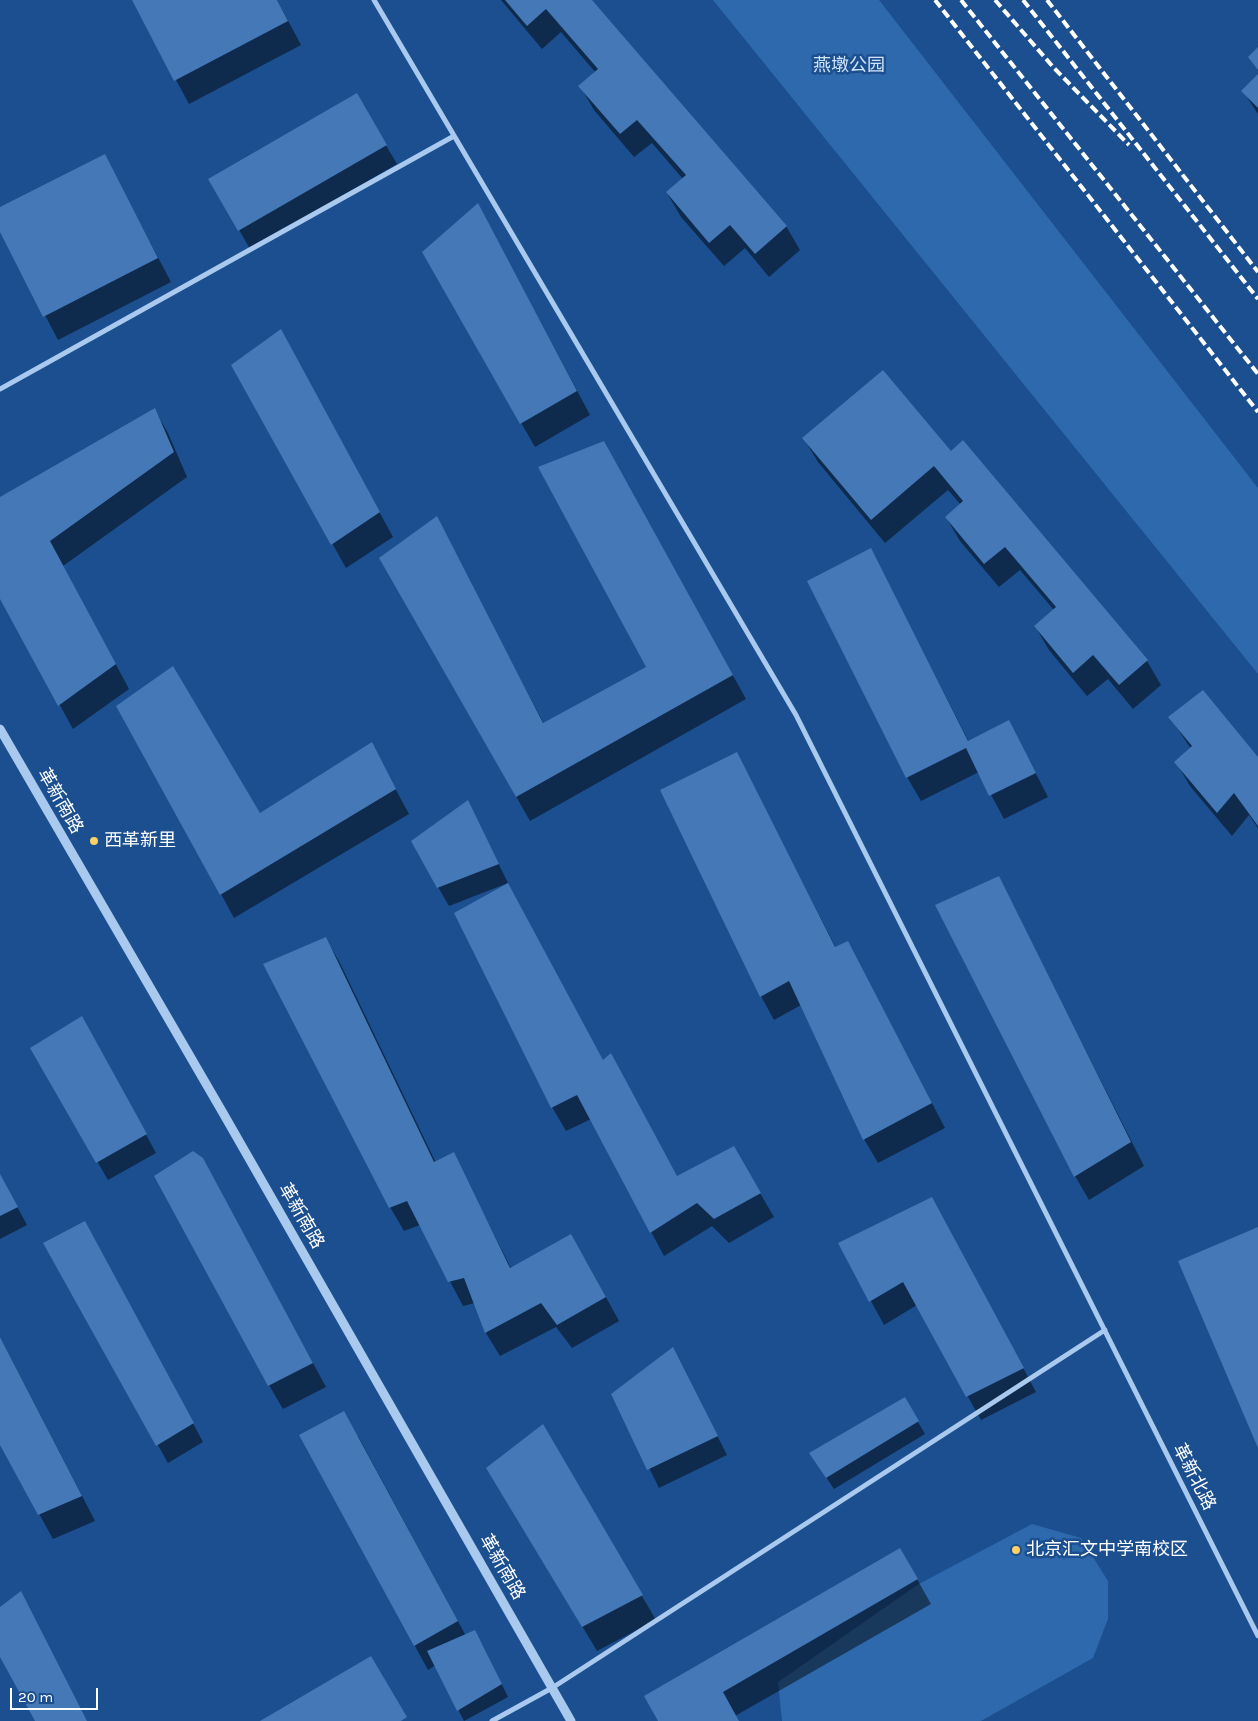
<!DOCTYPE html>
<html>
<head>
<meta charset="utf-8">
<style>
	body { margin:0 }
	#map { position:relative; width:1258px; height:1721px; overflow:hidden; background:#1b4f8f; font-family:Karla,sans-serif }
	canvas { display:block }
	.scale { position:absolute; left:10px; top:1688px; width:88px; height:22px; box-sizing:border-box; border:2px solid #fff; border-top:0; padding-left:6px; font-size:15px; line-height:18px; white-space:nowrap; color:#fff; -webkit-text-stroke:4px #1b4f8f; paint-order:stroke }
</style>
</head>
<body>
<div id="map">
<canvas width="1258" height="1721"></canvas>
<div class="scale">20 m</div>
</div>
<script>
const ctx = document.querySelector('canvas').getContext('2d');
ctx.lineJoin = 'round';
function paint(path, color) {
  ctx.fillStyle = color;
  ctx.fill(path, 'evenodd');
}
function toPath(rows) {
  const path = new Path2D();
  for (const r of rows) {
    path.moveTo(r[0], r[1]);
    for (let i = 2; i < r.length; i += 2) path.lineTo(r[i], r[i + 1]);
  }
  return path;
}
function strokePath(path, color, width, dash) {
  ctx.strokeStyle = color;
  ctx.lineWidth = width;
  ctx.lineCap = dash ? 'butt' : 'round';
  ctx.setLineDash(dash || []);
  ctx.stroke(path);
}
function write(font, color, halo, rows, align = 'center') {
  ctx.font = font + ' Karla,"Noto Sans SC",sans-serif';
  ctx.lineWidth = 5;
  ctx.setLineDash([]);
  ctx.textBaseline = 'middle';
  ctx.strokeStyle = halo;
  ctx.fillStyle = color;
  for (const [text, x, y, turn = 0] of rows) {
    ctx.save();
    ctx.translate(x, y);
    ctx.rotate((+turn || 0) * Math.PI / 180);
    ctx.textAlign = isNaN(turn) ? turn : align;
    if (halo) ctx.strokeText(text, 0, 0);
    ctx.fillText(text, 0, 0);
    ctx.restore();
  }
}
paint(toPath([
	[713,0,879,0,1258,488,1258,674],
	[1032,1524,1081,1538,1108,1581,1108,1619,1093,1658,981,1721,782,1721,778,1682,917,1585]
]), '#2e69ad');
paint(toPath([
	[133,0,277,0,301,45,189,104],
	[501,0,591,0,786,226,800,250,769,277,745,248,724,266,681,217,667,193,683,179,652,143,634,157,594,110,580,86,596,73,561,32,542,49],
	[1258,76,1258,114,1243,91],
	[356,95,397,164,250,249,210,179],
	[104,155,171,282,58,340,0,229,0,209],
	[491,229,590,415,535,447,423,252],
	[294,355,393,537,346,568,232,365],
	[154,409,168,433,187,477,63,566,129,689,73,729,0,596,0,498],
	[804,439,951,452,963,442,1147,661,1161,685,1133,709,1108,679,1087,696,1049,650,1035,626,1054,610,1020,570,999,587,960,541,946,517,961,505,948,490,885,543,818,462],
	[617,467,746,699,530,821,381,558,436,518,544,724,648,668],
	[871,550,969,742,1009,722,1048,797,1004,819,979,772,921,801,907,777],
	[1170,717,1258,759,1258,828,1249,815,1232,836,1190,786,1176,762,1191,749],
	[371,744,409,814,234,918,221,894,260,815],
	[736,753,836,948,848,942,945,1128,878,1163,864,1139,801,1005,774,1020,761,996],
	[468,802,508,883,449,906,438,887],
	[998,877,1144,1166,1089,1200,1075,1176],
	[326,939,340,963,436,1163,453,1154,511,1268,585,1259,619,1321,572,1348,556,1327,500,1356,486,1333,475,1303,463,1306,420,1225,404,1231,390,1207],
	[92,1035,156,1153,108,1180,32,1049],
	[604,1062,677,1177,733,1147,774,1217,729,1243,712,1226,664,1256,591,1119,566,1131,552,1107],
	[0,1175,27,1225,0,1239],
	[216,1184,326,1387,283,1409,269,1385],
	[945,1222,1036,1392,981,1420,917,1305,884,1325,840,1244],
	[95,1240,203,1442,168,1463,44,1244],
	[0,1337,95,1521,53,1539,0,1443],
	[673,1349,727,1455,659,1488,613,1394],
	[904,1398,925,1434,834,1489,818,1465],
	[542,1426,656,1620,597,1651,502,1492],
	[301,1435,358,1436,466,1636,482,1644,508,1697,464,1721,436,1665,428,1670,415,1646],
	[900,1549,931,1604,735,1716,738,1721,660,1721]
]), '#0007');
paint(toPath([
	[132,0,277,0,288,21,174,81],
	[505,0,592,0,787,226,755,254,730,225,709,243,666,192,686,175,637,120,620,134,578,86,598,69,546,9,527,26],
	[1258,47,1258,70,1248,57],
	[1258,74,1258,108,1241,91],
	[357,93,387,145,238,231,208,179],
	[105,154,158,258,43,317,0,232,0,207],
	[478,203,577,391,520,424,422,252],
	[281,329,380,512,331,545,231,365],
	[883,370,951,451,963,440,1148,660,1119,685,1093,655,1073,673,1034,626,1056,607,1005,547,984,564,945,517,963,501,934,466,871,520,802,438],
	[155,408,174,452,50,541,116,664,58,706,0,599,0,497],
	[604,441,733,675,516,797,379,558,437,516,543,723,646,667,538,467],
	[871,548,968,741,1009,720,1036,773,989,796,966,748,906,778,807,581],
	[173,666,260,813,372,742,396,789,220,895,116,706],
	[1203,690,1258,757,1258,826,1234,793,1217,813,1174,762,1192,746,1168,717],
	[737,752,835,947,848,941,932,1103,863,1140,789,981,760,997,660,790],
	[468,800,499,864,437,888,411,841],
	[999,876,1131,1142,1074,1177,935,905],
	[508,883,603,1060,611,1053,677,1176,734,1146,761,1193,714,1219,697,1203,650,1233,577,1095,551,1108,454,913],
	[326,937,434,1162,454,1152,510,1268,571,1234,606,1297,557,1325,541,1303,485,1333,464,1278,448,1282,407,1201,389,1208,263,964],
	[82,1016,147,1134,96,1163,30,1048],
	[193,1151,203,1158,313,1363,268,1386,154,1176],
	[0,1174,18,1207,0,1216],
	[932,1197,1024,1368,966,1397,903,1282,869,1302,838,1243],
	[85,1221,194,1423,156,1446,43,1243],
	[1258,1227,1258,1448,1178,1261],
	[0,1337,82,1496,38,1515,0,1445],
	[673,1347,718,1436,647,1470,611,1394],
	[905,1397,919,1421,826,1478,809,1453],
	[344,1411,458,1621,414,1646,299,1435],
	[543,1424,643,1595,582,1627,486,1468],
	[900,1548,918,1579,723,1692,739,1721,658,1721,644,1696],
	[21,1591,87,1721,35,1721,0,1657,0,1607],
	[475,1630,502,1684,457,1711,427,1651],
	[371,1656,407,1717,401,1721,260,1721]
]), '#4478b7');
strokePath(toPath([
	[374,0,796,715,1258,1636],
	[0,389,454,136],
	[492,1721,552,1688,1105,1330]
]), '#a9c9ee', 5);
strokePath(toPath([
	[0,729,223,1113,571,1721]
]), '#a9c9ee', 9);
strokePath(toPath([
	[935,0,1258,412],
	[961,0,1258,374],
	[995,0,1054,68,1129,145],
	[1023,0,1258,299],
	[1047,0,1258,272]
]), '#fff', 4, [9, 4]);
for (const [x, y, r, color] of [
	[94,841,5,"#ffd166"],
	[1016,1550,5,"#ffd166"]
]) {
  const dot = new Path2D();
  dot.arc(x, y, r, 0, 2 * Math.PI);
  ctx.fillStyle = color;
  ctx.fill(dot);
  strokePath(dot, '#1b4f8f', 2);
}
write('18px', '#cfe3fa', '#1b4f8f', [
	["燕墩公园",849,66]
]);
write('18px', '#fff', '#1b4f8f', [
	["革新南路",60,801,60],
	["革新南路",301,1216,60],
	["革新北路",1194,1477,63],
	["革新南路",502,1567,60]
]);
write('18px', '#fff', '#1b4f8f', [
	["西革新里",104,841],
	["北京汇文中学南校区",1026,1550]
], 'left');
</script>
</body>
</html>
